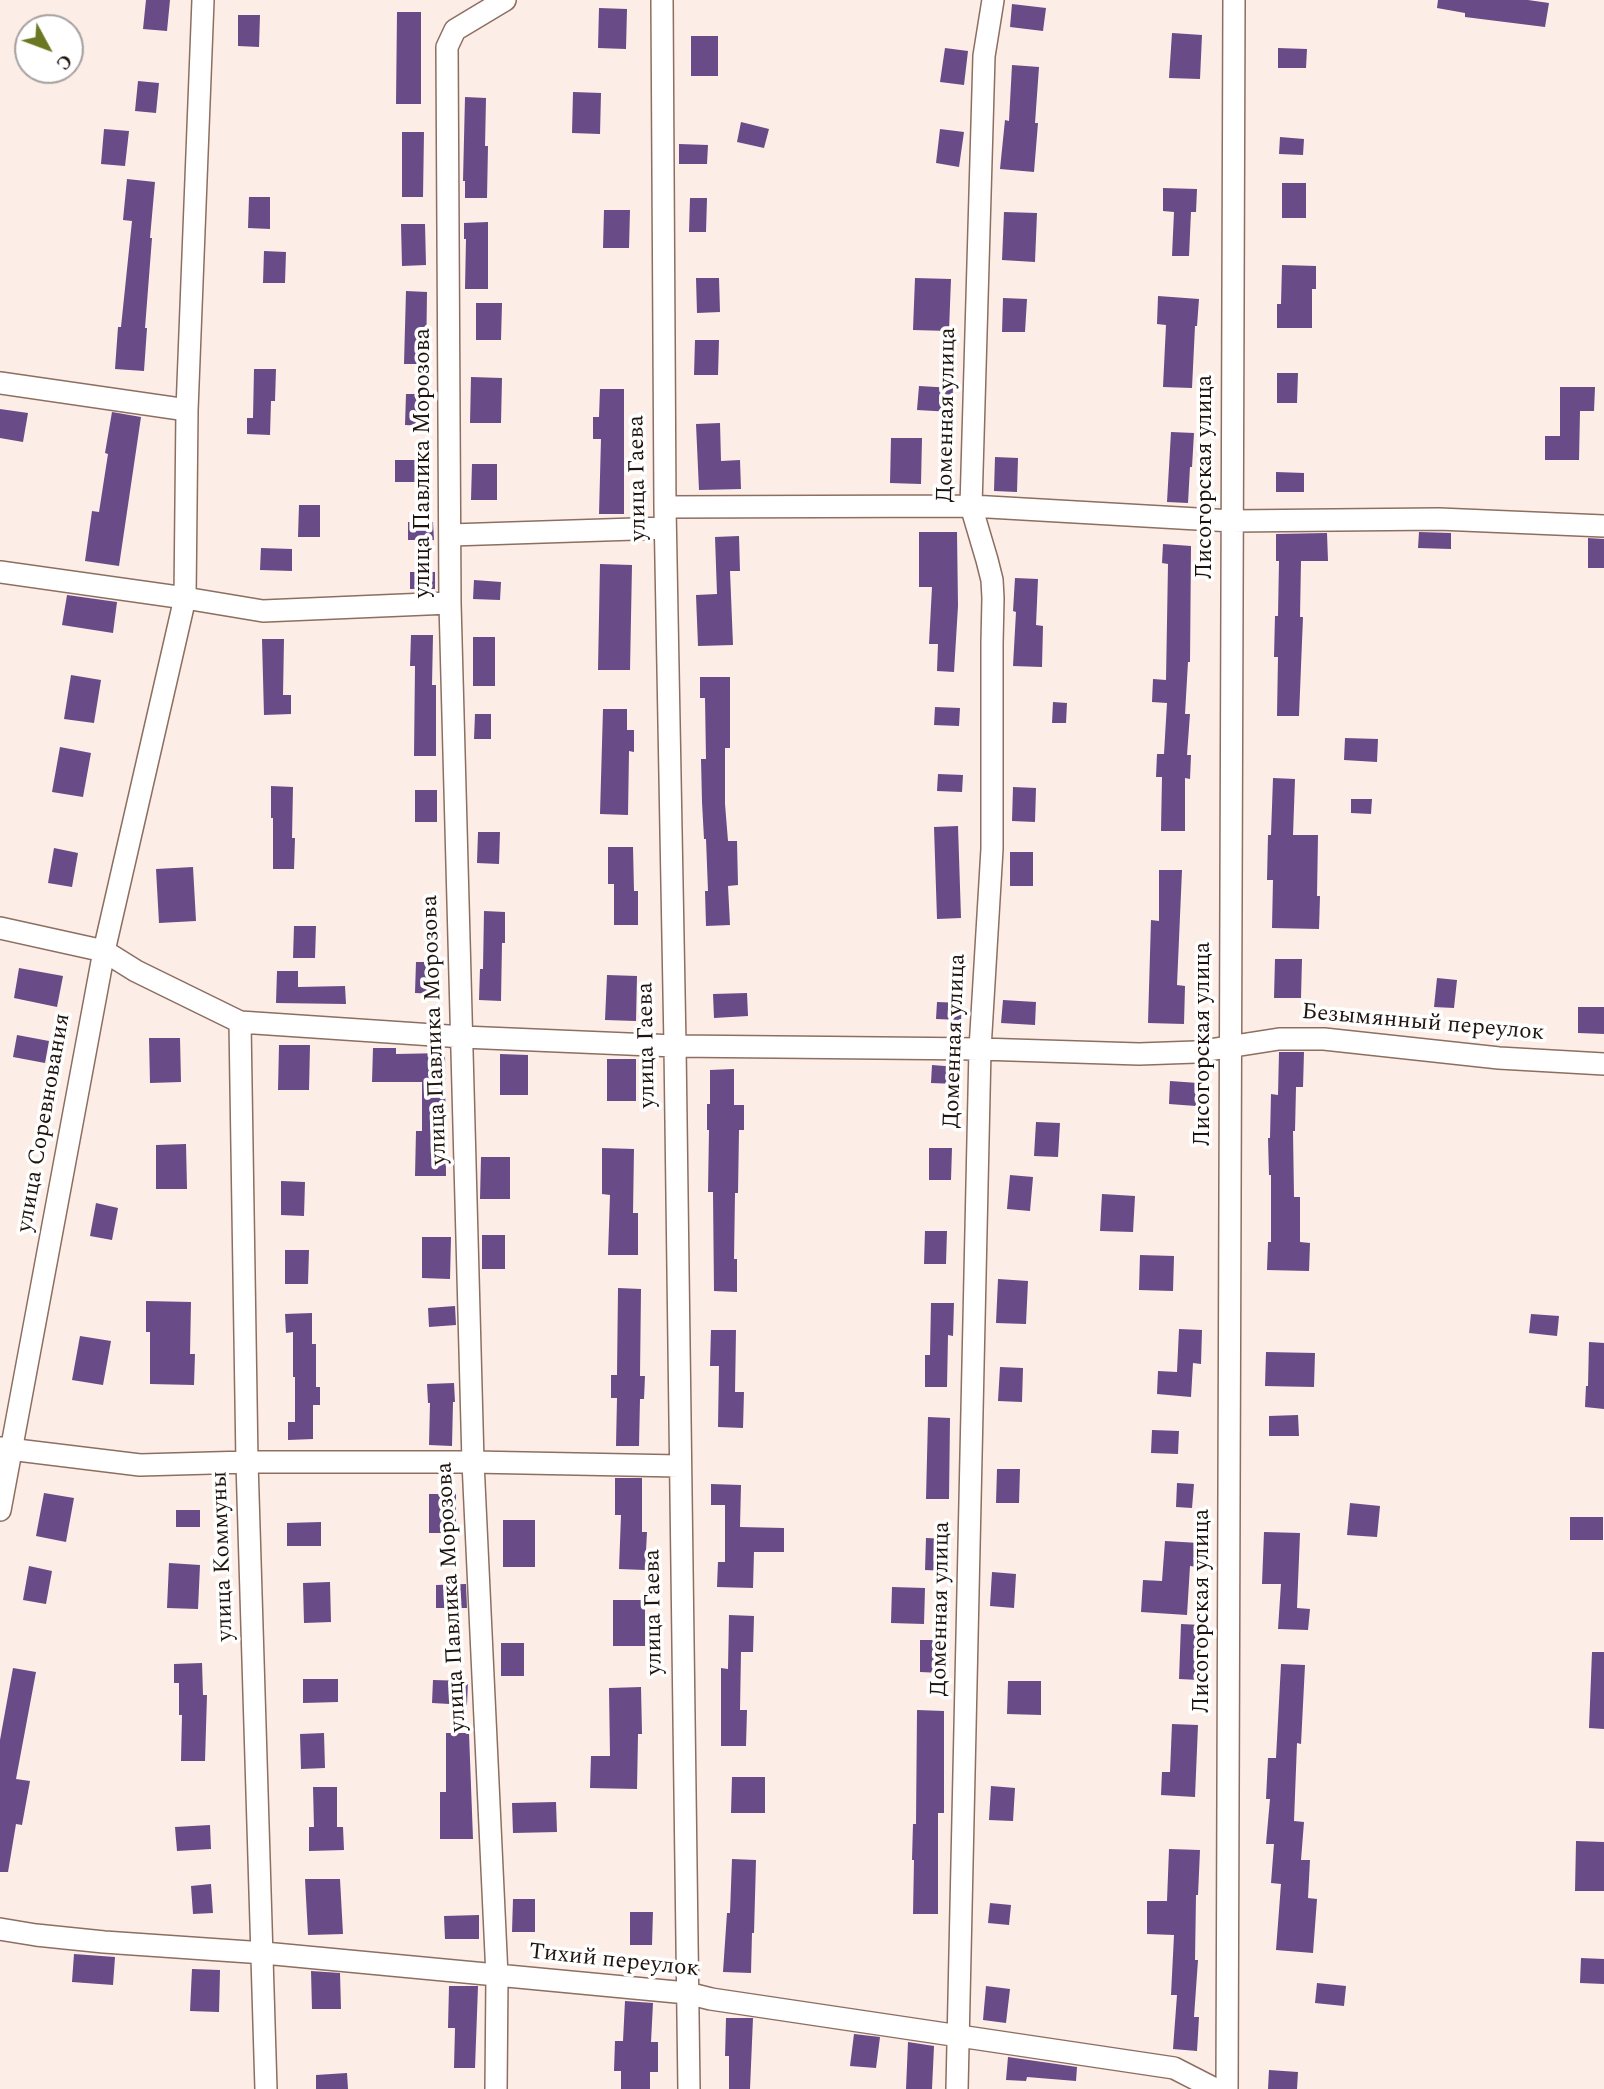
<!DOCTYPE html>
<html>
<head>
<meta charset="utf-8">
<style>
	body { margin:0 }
	#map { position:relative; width:1604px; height:2089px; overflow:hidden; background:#fcede7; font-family:Spectral,serif }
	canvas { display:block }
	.north { position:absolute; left:14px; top:14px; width:70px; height:70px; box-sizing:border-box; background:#fff; border:2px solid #a6a19f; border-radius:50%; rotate:131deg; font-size:19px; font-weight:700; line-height:28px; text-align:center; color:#20140f }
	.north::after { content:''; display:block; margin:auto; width:24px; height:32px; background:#6c7723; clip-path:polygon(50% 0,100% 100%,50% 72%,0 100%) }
</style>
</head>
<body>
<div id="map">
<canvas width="1604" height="2089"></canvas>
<div class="north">С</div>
</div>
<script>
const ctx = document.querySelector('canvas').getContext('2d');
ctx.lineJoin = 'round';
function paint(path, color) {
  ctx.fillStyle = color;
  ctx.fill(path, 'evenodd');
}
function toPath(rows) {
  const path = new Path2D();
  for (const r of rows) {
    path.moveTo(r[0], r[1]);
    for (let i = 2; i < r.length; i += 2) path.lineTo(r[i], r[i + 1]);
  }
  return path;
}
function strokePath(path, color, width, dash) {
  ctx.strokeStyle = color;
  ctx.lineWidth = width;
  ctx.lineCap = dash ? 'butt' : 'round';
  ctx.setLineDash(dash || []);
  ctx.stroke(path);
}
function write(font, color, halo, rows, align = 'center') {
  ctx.font = font + ' Spectral,serif';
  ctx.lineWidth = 7;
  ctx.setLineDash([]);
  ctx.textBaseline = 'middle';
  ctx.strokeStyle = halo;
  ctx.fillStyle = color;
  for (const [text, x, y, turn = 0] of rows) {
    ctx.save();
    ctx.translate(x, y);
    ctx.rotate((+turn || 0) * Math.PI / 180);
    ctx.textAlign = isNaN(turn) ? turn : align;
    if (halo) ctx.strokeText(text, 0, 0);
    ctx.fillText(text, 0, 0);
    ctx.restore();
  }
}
paint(toPath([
	[146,0,170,0,167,31,143,29],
	[1438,0,1528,0,1549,3,1545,27,1465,17,1465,13,1437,8],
	[1012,4,1046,8,1043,31,1010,27],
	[599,8,627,9,626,49,598,48],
	[397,12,421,12,421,104,396,104],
	[238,15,260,15,259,47,238,46],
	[1172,33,1202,35,1200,79,1169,78],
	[691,36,718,36,718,76,691,76],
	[945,48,968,51,964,85,940,82],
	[1278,48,1307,49,1306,68,1278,68],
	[1012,65,1039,67,1035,123,1038,123,1034,172,1000,169,1005,120,1009,121],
	[138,81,159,83,156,113,135,111],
	[573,92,601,93,600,134,572,133],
	[465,97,486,98,485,146,488,146,487,198,465,198,465,181,463,181],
	[741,122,769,129,764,148,737,142],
	[104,129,129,131,125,166,101,164],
	[940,129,964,132,959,167,936,163],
	[402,132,424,132,423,197,402,197],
	[1280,137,1304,139,1303,155,1279,154],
	[679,144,708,145,707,164,679,164],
	[127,179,155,182,150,238,152,238,145,328,147,328,144,371,115,369,118,327,121,327,132,221,123,220],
	[1282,183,1306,183,1306,218,1282,218],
	[1163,188,1197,189,1196,212,1191,212,1189,256,1172,256,1174,212,1163,211],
	[249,197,270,197,270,229,248,228],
	[690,198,707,198,706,232,689,232],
	[604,210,630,210,629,248,603,248],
	[1004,212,1037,213,1035,262,1002,260],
	[488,222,488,289,465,289,466,239,464,239,464,223],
	[401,224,425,224,426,265,402,266],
	[264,251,286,252,285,283,263,283],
	[1282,265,1316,266,1316,289,1312,289,1312,328,1277,328,1277,304,1281,304],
	[696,278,719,278,720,312,697,313],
	[915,278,951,279,949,331,913,330],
	[406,291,427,292,426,364,404,364],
	[1158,296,1199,299,1197,326,1195,326,1192,388,1163,387,1166,325,1157,324],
	[1003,298,1027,299,1025,332,1002,332],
	[476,303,502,303,501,340,476,340],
	[695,340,719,340,718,375,694,375],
	[254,369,276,369,275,401,271,401,270,435,247,434,247,418,253,418],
	[1277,373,1298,373,1297,403,1277,403],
	[471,377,502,378,501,423,470,423],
	[919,386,953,388,952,412,917,410],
	[1560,387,1595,387,1594,411,1580,411,1579,460,1545,460,1545,436,1560,436],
	[600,389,624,389,624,514,599,514,601,439,593,439,593,417,599,417],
	[406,394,427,394,427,426,405,425],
	[0,409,28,413,23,442,0,438],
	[112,412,141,417,119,566,85,561,92,511,99,512,108,454,105,453],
	[720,423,721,461,740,460,741,489,699,490,696,424],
	[1171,432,1194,433,1192,467,1190,467,1188,503,1167,502],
	[891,438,922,438,921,484,890,483],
	[995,457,1018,458,1017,492,994,491],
	[395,460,427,460,427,482,395,482],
	[472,464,497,464,497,500,471,500],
	[1276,472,1304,473,1304,492,1276,492],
	[299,505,320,505,320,537,298,537],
	[408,522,433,522,434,540,408,540],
	[919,532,957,532,958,606,954,672,937,671,938,644,929,644,932,587,919,587],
	[1419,532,1451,533,1451,549,1418,548],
	[1327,533,1328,561,1301,561,1300,617,1303,617,1299,716,1277,716,1278,657,1274,657,1275,616,1278,616,1279,561,1276,561,1276,534],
	[739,536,740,571,730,571,733,645,698,646,696,595,717,594,715,537],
	[1588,538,1604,539,1604,568,1588,568],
	[1163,544,1191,546,1190,662,1188,662,1185,714,1190,714,1187,755,1191,755,1190,779,1185,778,1185,831,1161,831,1162,777,1156,777,1157,754,1164,754,1167,703,1152,702,1153,679,1166,680,1168,564,1162,563],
	[261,548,292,549,292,571,260,570],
	[600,564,632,565,630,670,598,670],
	[410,572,435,572,435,589,410,589],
	[1015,578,1038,579,1036,625,1043,626,1042,667,1013,666,1016,612,1013,611],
	[474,580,501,582,500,600,473,599],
	[67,595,117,602,113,633,62,625],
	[411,635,433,635,432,685,436,685,436,756,414,756,415,666,410,666],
	[473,637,495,637,495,686,473,686],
	[262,639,284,639,283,695,291,695,291,714,264,715],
	[71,675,101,680,94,723,64,719],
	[700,677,730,677,730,748,725,748,725,804,728,841,737,841,738,885,728,886,730,925,706,926,705,891,708,891,706,839,704,839,702,802,701,759,706,759,705,698,700,698],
	[1053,702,1067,703,1066,723,1052,723],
	[935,707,960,708,959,726,934,725],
	[603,709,627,709,627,730,634,730,634,752,629,751,628,815,600,814],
	[475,714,491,714,491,739,474,739],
	[1345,738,1378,739,1377,762,1344,760],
	[60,747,91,753,83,797,52,792],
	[938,774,963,775,962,792,937,791],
	[1273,778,1295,779,1293,835,1318,835,1317,896,1320,896,1319,929,1272,928,1273,880,1267,880,1268,835,1271,835],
	[271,786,293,787,292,838,295,838,294,869,273,869,273,818,271,818],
	[1013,787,1036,788,1035,822,1012,821],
	[415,790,437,790,437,822,415,822],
	[1351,799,1372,799,1371,814,1351,813],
	[958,826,961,918,937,919,934,827],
	[478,832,500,832,499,864,477,863],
	[608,847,633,847,634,891,638,891,638,925,614,925,614,884,608,884],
	[54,848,78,853,72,887,48,883],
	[1010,852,1033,852,1033,886,1010,886],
	[193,867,196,921,159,923,156,869],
	[1159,870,1182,870,1177,985,1185,986,1184,1024,1148,1023,1151,920,1159,921],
	[484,911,505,912,505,943,502,943,501,1001,479,1000,480,969,483,969],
	[294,926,316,926,315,958,293,958],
	[1275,959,1302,959,1301,998,1274,998],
	[416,962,438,962,437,994,415,993],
	[19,968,63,976,57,1007,14,998],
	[277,971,298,971,298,987,345,986,346,1004,276,1003],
	[607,975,637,976,636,1021,605,1020],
	[1437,978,1457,980,1454,1008,1434,1007],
	[747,993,748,1016,714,1018,713,994],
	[1003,1000,1036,1002,1035,1025,1001,1023],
	[937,1002,962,1003,961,1020,936,1019],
	[1578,1007,1604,1007,1604,1034,1578,1033],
	[17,1035,49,1041,45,1063,13,1057],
	[149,1038,180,1038,181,1082,150,1083],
	[279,1045,310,1045,309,1090,278,1090],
	[373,1048,396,1048,396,1054,445,1053,446,1176,415,1176,416,1131,422,1131,422,1082,372,1082],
	[1279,1052,1304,1052,1303,1087,1296,1087,1295,1131,1293,1131,1294,1197,1300,1197,1300,1242,1310,1243,1309,1271,1267,1270,1268,1242,1271,1242,1271,1175,1269,1175,1268,1138,1270,1138,1271,1094,1278,1095],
	[500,1054,528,1055,528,1095,500,1095],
	[607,1059,636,1059,636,1101,607,1101],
	[932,1065,957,1067,956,1084,931,1083],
	[734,1069,734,1105,744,1105,744,1130,739,1130,738,1193,735,1193,734,1259,737,1259,737,1292,714,1291,713,1192,708,1192,709,1130,707,1130,707,1104,710,1104,710,1070],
	[1170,1081,1198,1083,1196,1106,1169,1104],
	[1036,1122,1060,1123,1058,1157,1034,1156],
	[186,1144,187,1189,156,1189,156,1145],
	[602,1148,634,1149,633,1213,638,1213,638,1255,608,1255,610,1195,602,1194],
	[929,1148,952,1148,951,1180,929,1180],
	[481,1157,510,1157,510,1199,480,1199],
	[1010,1175,1033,1177,1030,1211,1007,1209],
	[281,1181,305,1182,304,1216,281,1215],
	[1102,1194,1135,1196,1133,1232,1100,1231],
	[96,1203,118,1208,112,1240,90,1236],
	[925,1231,947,1231,946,1264,924,1264],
	[482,1235,505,1235,505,1269,482,1269],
	[422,1237,451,1237,450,1279,422,1278],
	[285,1250,309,1250,308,1284,285,1284],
	[1140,1255,1174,1256,1173,1291,1139,1290],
	[998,1279,1028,1281,1026,1324,996,1323],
	[618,1288,641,1289,640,1376,645,1376,644,1399,640,1399,639,1446,616,1446,617,1398,611,1398,611,1375,617,1375],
	[146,1301,191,1302,190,1354,195,1354,194,1385,150,1384,150,1332,146,1332],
	[931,1303,954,1303,953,1336,948,1335,947,1387,925,1387,925,1355,930,1355],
	[455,1306,456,1325,429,1327,428,1308],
	[312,1313,312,1344,316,1344,316,1387,320,1387,320,1405,313,1405,313,1439,288,1440,288,1422,295,1422,295,1377,293,1377,293,1332,286,1333,285,1314],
	[1531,1314,1559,1316,1557,1336,1529,1333],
	[1179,1329,1202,1330,1201,1364,1193,1363,1191,1397,1157,1394,1158,1371,1177,1372],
	[711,1330,736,1330,735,1392,744,1392,743,1428,718,1427,719,1366,710,1366],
	[80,1336,111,1341,103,1385,72,1380],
	[1589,1342,1604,1343,1604,1409,1585,1407,1586,1386,1588,1386],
	[1266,1352,1315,1353,1314,1387,1265,1386],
	[1000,1367,1023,1368,1022,1402,998,1401],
	[454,1383,455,1402,453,1402,452,1446,429,1445,430,1403,428,1403,427,1384],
	[1298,1415,1299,1436,1269,1436,1269,1416],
	[928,1417,950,1418,949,1499,926,1499],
	[1152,1430,1179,1431,1178,1454,1151,1453],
	[997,1469,1020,1469,1019,1503,996,1503],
	[615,1478,642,1478,642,1532,647,1532,645,1570,619,1569,621,1515,615,1515],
	[1177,1483,1194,1484,1192,1508,1176,1507],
	[711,1484,741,1485,740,1527,784,1528,784,1552,754,1552,753,1588,717,1587,718,1562,725,1562,725,1505,711,1505],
	[44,1493,74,1498,66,1542,36,1536],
	[429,1494,456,1494,456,1533,429,1533],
	[1350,1503,1380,1506,1377,1537,1347,1535],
	[176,1510,200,1510,200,1527,176,1527],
	[1570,1517,1603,1517,1603,1540,1570,1540],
	[503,1520,535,1520,535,1567,503,1567],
	[321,1522,321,1546,287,1546,287,1523],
	[1264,1532,1300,1533,1297,1608,1310,1609,1308,1630,1278,1629,1281,1584,1262,1584],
	[926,1538,948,1539,947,1571,925,1570],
	[1165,1541,1199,1543,1197,1567,1190,1566,1187,1615,1141,1612,1143,1580,1162,1581],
	[169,1563,200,1565,198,1609,167,1608],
	[29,1566,52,1571,46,1604,23,1600],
	[992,1572,1016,1574,1014,1608,990,1606],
	[330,1582,331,1622,304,1623,303,1583],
	[466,1584,467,1608,436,1608,436,1585],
	[892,1587,925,1588,924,1624,891,1623],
	[613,1600,645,1600,645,1646,613,1646],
	[729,1615,754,1616,753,1652,741,1652,740,1710,747,1710,746,1746,721,1746,721,1668,728,1669],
	[1181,1624,1201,1625,1199,1680,1179,1679],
	[920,1640,943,1640,942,1673,920,1672],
	[501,1643,524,1643,524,1676,501,1676],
	[1592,1652,1604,1652,1604,1729,1589,1728],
	[202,1663,203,1695,207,1695,205,1761,181,1761,182,1715,179,1715,179,1683,174,1683,174,1664],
	[1281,1664,1305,1665,1301,1744,1297,1743,1294,1821,1304,1822,1301,1860,1310,1860,1308,1898,1317,1899,1313,1953,1276,1950,1281,1884,1271,1883,1274,1844,1266,1844,1270,1799,1266,1799,1268,1758,1276,1758],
	[13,1668,36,1672,16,1779,30,1781,22,1825,16,1824,8,1872,0,1872,0,1740],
	[303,1679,338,1679,338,1702,303,1703],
	[433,1680,468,1681,467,1705,432,1703],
	[1008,1681,1041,1681,1041,1715,1007,1714],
	[641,1687,642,1734,638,1734,637,1789,590,1788,591,1756,610,1756,609,1688],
	[917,1710,944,1711,944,1813,938,1813,938,1914,913,1914,914,1860,912,1860,913,1824,916,1824],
	[1172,1724,1198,1725,1195,1797,1161,1795,1162,1772,1170,1772],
	[324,1733,325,1768,301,1769,300,1734],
	[446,1733,469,1733,473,1839,440,1839,440,1792,446,1792],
	[732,1777,765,1777,765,1813,731,1813],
	[991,1786,1015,1788,1013,1821,989,1820],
	[313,1787,337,1787,337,1827,343,1827,344,1850,309,1851,309,1827,314,1827],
	[556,1802,557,1832,513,1833,512,1803],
	[210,1825,211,1849,177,1851,175,1827],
	[1576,1841,1604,1842,1604,1891,1575,1891],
	[1169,1849,1200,1850,1198,1895,1196,1895,1195,1960,1198,1960,1194,2017,1199,2017,1197,2051,1173,2049,1177,1995,1171,1995,1174,1935,1147,1934,1147,1901,1167,1901],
	[732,1859,756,1860,754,1933,752,1933,751,1973,723,1972,727,1913,730,1913],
	[305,1879,340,1879,343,1934,308,1935],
	[211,1884,213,1913,193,1914,191,1886],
	[513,1899,535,1899,535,1932,512,1932],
	[990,1903,1011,1905,1009,1925,988,1923],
	[630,1912,653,1912,652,1945,630,1945],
	[479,1915,479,1939,445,1939,444,1916],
	[74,1954,115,1957,113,1985,72,1982],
	[1581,1958,1604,1959,1604,1984,1580,1983],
	[192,1969,220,1970,219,2012,190,2011],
	[311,1971,340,1973,341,2009,312,2009],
	[1317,1983,1346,1986,1344,2006,1315,2003],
	[449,1986,478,1986,475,2068,454,2068,455,2028,448,2028],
	[986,1986,1010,1989,1006,2023,983,2020],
	[625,2001,653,2003,651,2042,658,2042,658,2072,650,2072,650,2089,621,2089,621,2071,614,2071,615,2041,623,2041],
	[726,2018,753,2018,750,2089,729,2089,729,2056,725,2056],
	[854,2034,880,2037,876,2068,850,2066],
	[908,2042,934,2046,932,2089,906,2089],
	[1008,2057,1077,2067,1076,2081,1027,2077,1026,2081,1006,2080],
	[1269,2070,1298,2072,1297,2089,1268,2089],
	[347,2073,348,2089,316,2089,316,2075]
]), '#684b87');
const minor = toPath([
	[662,0,665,507,675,1046,689,2089],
	[0,383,187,410],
	[665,507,971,506,1232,521,1439,519,1604,526],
	[451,535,665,528],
	[0,572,185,598,263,611,450,603],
	[0,928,104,951,136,971,240,1022,463,1037,675,1046,980,1049,1139,1054,1196,1052,1279,1039,1324,1039,1499,1058,1604,1064],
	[240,1022,247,1462,266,2089],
	[0,1448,140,1465,247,1462,473,1462,679,1466],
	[0,1510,104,951,185,598,187,410,203,0],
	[0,1929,36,1935,104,1942,264,1953,687,1993,711,1999,1174,2068,1215,2089],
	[496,2089,497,1976,473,1462,450,603,447,47,455,30,505,0],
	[957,2089,980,1049,992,849,992,643,993,598,992,580,987,560,971,506,984,56,993,0],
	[1227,2089,1234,0]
]);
strokePath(minor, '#8d6e61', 24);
strokePath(minor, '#fff', 21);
write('23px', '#20140f', '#fff', [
	["Доменная улица",948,415,-89],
	["улица Павлика Морозова",424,463,-90],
	["Лисогорская улица",1206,477,-90],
	["улица Гаева",639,478,-91],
	["Безымянный переулок",1423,1024,5],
	["улица Павлика Морозова",436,1030,-92],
	["Доменная улица",956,1041,-88],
	["Лисогорская улица",1204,1044,-90],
	["улица Гаева",648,1045,-91],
	["улица Соревнования",45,1123,-80],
	["улица Коммуны",224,1556,-92],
	["улица Павлика Морозова",453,1597,-93],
	["Доменная улица",942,1609,-89],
	["Лисогорская улица",1203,1611,-90],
	["улица Гаева",655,1612,-91],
	["Тихий переулок",614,1962,6]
]);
</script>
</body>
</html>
